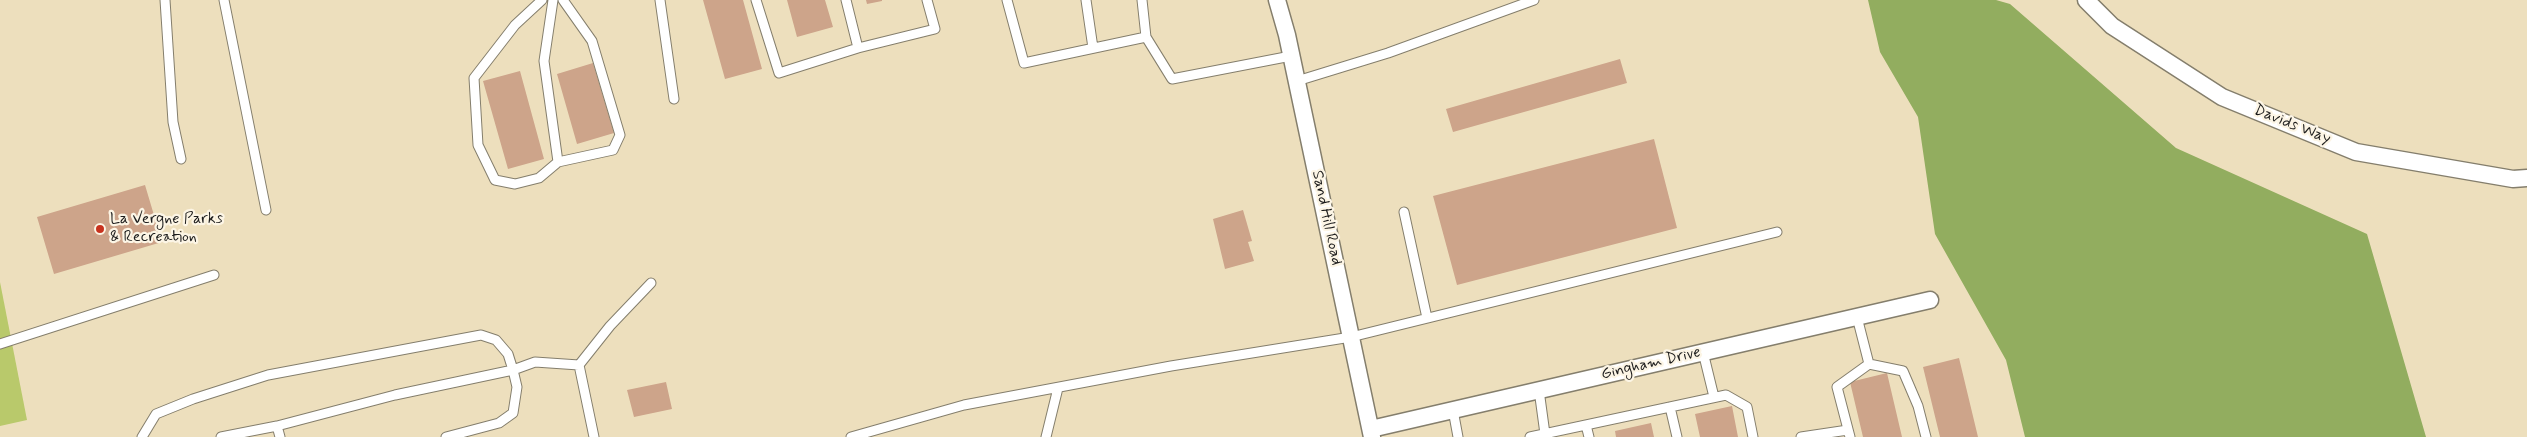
<!DOCTYPE html>
<html>
<head>
<meta charset="utf-8">
<style>
	body { margin:0 }
	canvas { display:block; background:#eddfbd }
</style>
</head>
<body>
<canvas width="2527" height="437"></canvas>
<script>
const ctx = document.querySelector('canvas').getContext('2d');
ctx.lineJoin = 'round';
function paint(path, color) {
  ctx.fillStyle = color;
  ctx.fill(path, 'evenodd');
}
function toPath(rows) {
  const path = new Path2D();
  for (const r of rows) {
    path.moveTo(r[0], r[1]);
    for (let i = 2; i < r.length; i += 2) path.lineTo(r[i], r[i + 1]);
  }
  return path;
}
function strokePath(path, color, width, dash) {
  ctx.strokeStyle = color;
  ctx.lineWidth = width;
  ctx.lineCap = dash ? 'butt' : 'round';
  ctx.setLineDash(dash || []);
  ctx.stroke(path);
}
function write(font, color, halo, rows, align = 'center') {
  ctx.font = font + ' Mynerve,sans-serif';
  ctx.lineWidth = 4.5;
  ctx.setLineDash([]);
  ctx.textBaseline = 'middle';
  ctx.strokeStyle = halo;
  ctx.fillStyle = color;
  for (const [text, x, y, turn = 0] of rows) {
    ctx.save();
    ctx.translate(x, y);
    ctx.rotate((+turn || 0) * Math.PI / 180);
    ctx.textAlign = isNaN(turn) ? turn : align;
    if (halo) ctx.strokeText(text, 0, 0);
    ctx.fillText(text, 0, 0);
    ctx.restore();
  }
}
paint(toPath([
	[0,282,27,420,0,426]
]), '#b9c96b');
paint(toPath([
	[1868,0,1996,0,2010,4,2176,148,2367,234,2426,437,2025,437,2006,360,1935,234,1918,117,1880,52]
]), '#92ad5f');
paint(toPath([
	[703,0,743,0,762,69,725,79],
	[787,0,825,0,833,27,797,37],
	[866,0,882,0,882,1,867,4],
	[1620,59,1627,83,1453,132,1446,109],
	[593,63,614,133,577,144,557,74],
	[520,71,544,159,508,169,483,81],
	[1654,139,1677,228,1457,285,1433,196],
	[145,185,162,242,54,274,37,217],
	[1243,210,1252,241,1248,242,1254,261,1225,269,1213,219],
	[1959,358,1978,437,1940,437,1923,367],
	[1887,373,1902,437,1863,437,1850,382],
	[666,382,672,409,634,417,627,390],
	[1732,406,1738,437,1700,437,1695,414],
	[1651,423,1654,437,1616,437,1615,431]
]), '#cda48a');
const service = toPath([
	[165,0,173,122,181,159],
	[224,0,266,210],
	[542,0,515,25,474,78,478,145,495,180,515,184,539,178,558,162,544,61,553,0],
	[660,0,674,99],
	[756,0,779,73,858,48],
	[846,0,858,48,935,29,927,0],
	[1007,0,1024,63,1146,37,1172,79,1291,56],
	[1086,0,1093,48],
	[1142,0,1146,37],
	[1297,81,1388,53,1534,0],
	[558,162,613,150,620,135,592,41,563,0],
	[1404,212,1427,318],
	[1857,317,1869,364],
	[0,344,214,275],
	[1703,352,1714,397],
	[1539,390,1545,434],
	[1670,407,1677,437],
	[1453,410,1458,437],
	[1586,425,1589,437],
	[277,426,280,437],
	[142,437,156,414,193,399,268,375,481,335,496,340,508,354,513,370,517,387,513,413,499,423,446,437],
	[221,437,277,426,395,395,513,370,535,362,579,365],
	[594,437,579,365,610,326,651,283],
	[851,437,964,405,1171,366,1351,337,1777,232],
	[1046,437,1058,388],
	[1530,437,1726,395,1747,407,1753,437],
	[1801,437,1848,430],
	[1850,437,1837,387,1869,364,1903,371,1918,406,1926,437]
]);
const minor = toPath([
	[1277,0,1287,35,1372,437],
	[2086,0,2112,26,2222,97,2356,152,2513,179,2527,178],
	[1371,429,1930,300]
]);
strokePath(service, '#847e6c', 11);
strokePath(minor, '#847e6c', 19);
strokePath(service, '#fff', 9);
strokePath(minor, '#fff', 16);
for (const [x, y, r, color] of [
	[100,229,5,"#c8321e"]
]) {
  const dot = new Path2D();
  dot.arc(x, y, r, 0, 2 * Math.PI);
  ctx.fillStyle = color;
  ctx.fill(dot);
  strokePath(dot, '#fcf5e5', 2);
}
write('16px', '#1c1c1c', '#fcf5e5', [
	["Davids Way",2292,125,22],
	["Sand Hill Road",1326,218,78],
	["Gingham Drive",1651,364,-13]
]);
write('16px', '#1c1c1c', '#fcf5e5', [
	["La Vergne Parks",110,220],
	["& Recreation",110,238]
], 'left');
</script>
</body>
</html>
